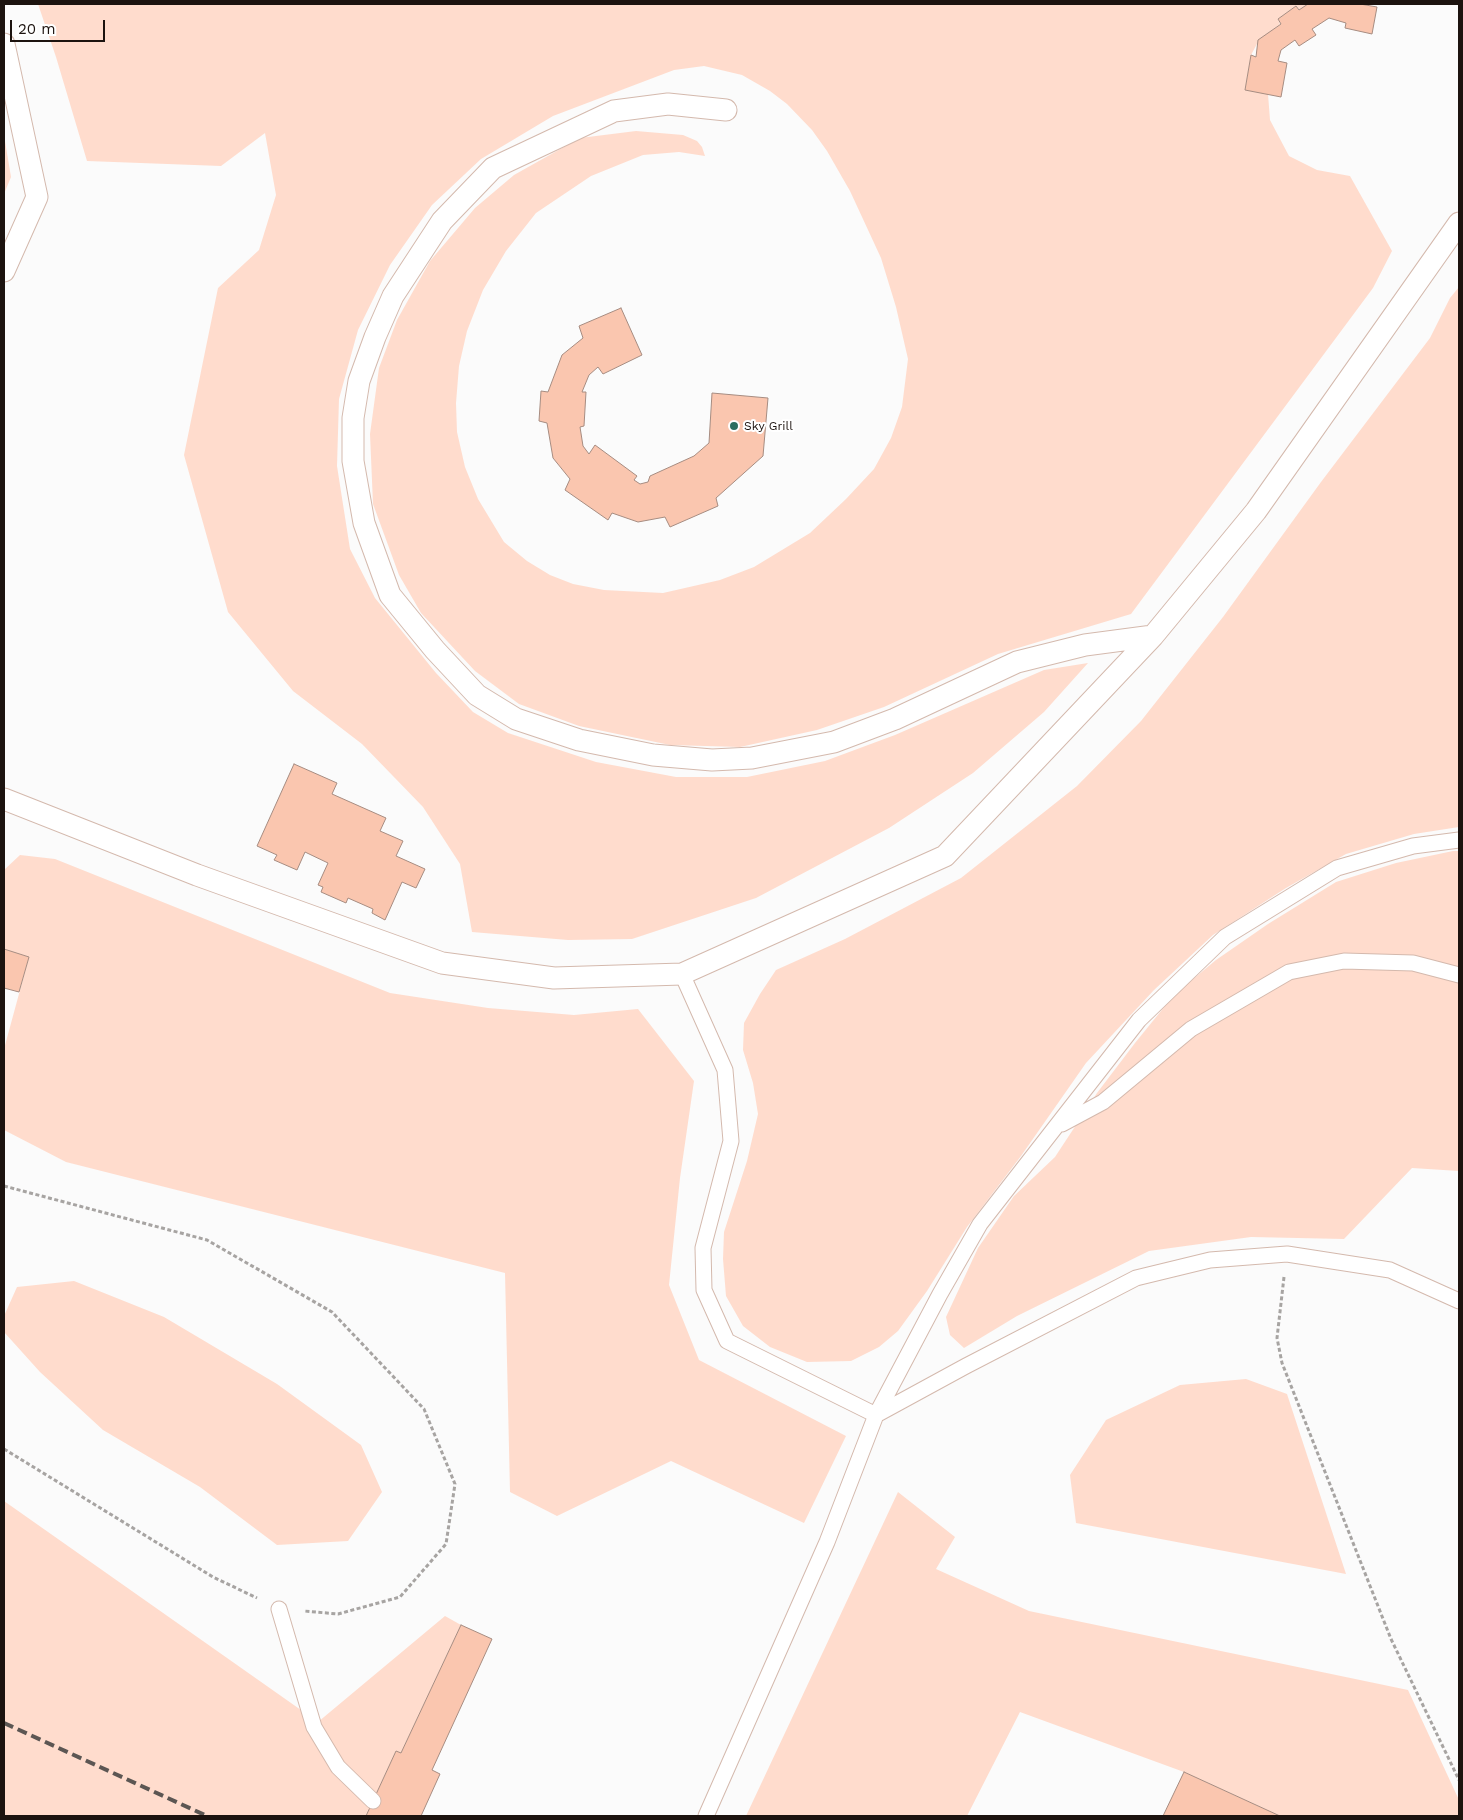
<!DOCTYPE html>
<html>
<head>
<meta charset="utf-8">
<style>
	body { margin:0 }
	#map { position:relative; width:1463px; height:1820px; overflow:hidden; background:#fbfbfb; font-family:"Work Sans",sans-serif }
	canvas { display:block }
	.frame { position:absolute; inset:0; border:5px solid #1c130f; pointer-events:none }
	.scale { position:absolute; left:10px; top:20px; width:95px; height:22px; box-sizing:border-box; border:2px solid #1c130f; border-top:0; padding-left:6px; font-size:15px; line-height:18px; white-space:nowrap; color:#1c130f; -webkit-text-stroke:4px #fff; paint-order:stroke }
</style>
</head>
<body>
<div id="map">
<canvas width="1463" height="1820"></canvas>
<div class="frame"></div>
<div class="scale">20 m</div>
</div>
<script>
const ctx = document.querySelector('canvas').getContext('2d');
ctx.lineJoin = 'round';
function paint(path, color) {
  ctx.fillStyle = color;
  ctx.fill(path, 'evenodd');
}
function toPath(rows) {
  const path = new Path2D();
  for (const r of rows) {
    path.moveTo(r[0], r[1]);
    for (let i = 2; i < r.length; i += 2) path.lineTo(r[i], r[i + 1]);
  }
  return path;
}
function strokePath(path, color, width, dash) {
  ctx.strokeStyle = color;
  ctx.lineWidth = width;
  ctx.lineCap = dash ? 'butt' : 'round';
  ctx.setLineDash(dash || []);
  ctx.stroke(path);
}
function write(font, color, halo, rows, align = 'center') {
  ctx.font = font + ' "Work Sans",sans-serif';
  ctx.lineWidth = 4;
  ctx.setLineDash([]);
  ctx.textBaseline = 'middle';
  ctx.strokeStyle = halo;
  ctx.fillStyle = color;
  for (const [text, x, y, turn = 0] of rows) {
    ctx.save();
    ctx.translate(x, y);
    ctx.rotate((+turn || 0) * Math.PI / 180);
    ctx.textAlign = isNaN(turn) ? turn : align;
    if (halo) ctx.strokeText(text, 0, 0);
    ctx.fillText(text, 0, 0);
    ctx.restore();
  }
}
paint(toPath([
	[38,4,1308,4,1299,10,1296,6,1278,19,1280,24,1258,42,1251,55,1245,90,1268,94,1270,120,1289,156,1317,170,1350,176,1392,251,1373,288,1131,614,998,654,884,707,817,730,740,747,670,745,579,726,519,704,475,671,421,613,399,575,373,504,370,434,379,368,397,320,430,261,475,208,514,175,580,138,636,131,683,135,697,141,702,147,705,156,679,152,643,155,591,176,536,213,506,251,483,290,467,331,459,366,456,403,457,432,465,467,478,499,504,542,527,561,550,575,573,584,604,590,663,593,720,580,754,567,810,533,846,499,874,469,891,438,902,407,908,359,896,307,881,258,850,191,827,151,812,130,787,104,770,91,742,75,704,66,674,70,553,116,481,159,432,205,390,265,358,330,339,399,337,466,350,549,375,598,436,673,473,712,508,733,596,762,676,777,747,777,825,761,895,735,1044,670,1088,663,1044,712,973,773,889,828,756,898,632,939,568,940,472,932,460,864,423,807,362,744,293,691,228,612,184,455,218,288,259,250,276,195,265,133,221,166,87,161,56,57],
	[4,135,11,177,4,194],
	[1459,287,1459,827,1414,834,1346,854,1286,888,1213,935,1154,990,1086,1063,1021,1156,967,1227,927,1291,898,1331,879,1347,851,1361,807,1362,770,1347,743,1326,726,1296,723,1259,724,1232,747,1161,758,1114,753,1083,743,1050,744,1023,760,994,776,970,845,939,961,878,1077,786,1141,721,1223,617,1321,482,1430,338,1450,298],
	[1453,851,1459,851,1459,1171,1412,1168,1344,1239,1251,1237,1149,1251,1017,1316,964,1348,950,1335,946,1317,978,1248,1014,1196,1055,1157,1097,1093,1135,1043,1174,995,1216,960,1268,924,1336,882,1396,863],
	[20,855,55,859,390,993,488,1008,574,1015,638,1009,694,1081,680,1178,669,1285,699,1360,846,1436,804,1523,671,1461,557,1516,510,1492,505,1273,66,1162,4,1130,4,1049,29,957,4,949,4,870],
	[74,1281,164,1317,277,1384,361,1445,382,1492,348,1541,277,1545,200,1487,103,1430,40,1372,4,1332,4,1316,17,1287],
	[1246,1379,1287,1394,1346,1574,1076,1523,1070,1475,1106,1420,1180,1385],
	[898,1492,955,1537,936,1569,1029,1611,1408,1690,1459,1800,1459,1816,1280,1816,1184,1772,1020,1712,967,1816,746,1816],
	[4,1501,318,1722,445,1616,461,1625,401,1753,396,1751,366,1816,4,1816]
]), '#ffdccd');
const building = toPath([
	[1308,4,1360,4,1377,7,1372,34,1345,28,1346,23,1329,18,1312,29,1316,35,1299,46,1295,40,1281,50,1278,61,1287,63,1281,97,1245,90,1251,55,1256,57,1258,40,1281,24,1278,19,1296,6,1299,10,1308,4],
	[621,308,642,355,603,374,598,367,589,375,582,392,586,392,584,426,580,427,583,446,589,454,595,445,637,476,634,480,640,484,648,482,650,476,694,456,709,443,712,393,768,398,763,456,716,498,718,506,670,527,665,517,638,522,612,513,608,520,565,490,570,479,553,458,547,423,539,421,541,391,548,392,562,355,583,338,579,326,621,308],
	[294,764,337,783,332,794,386,818,380,831,403,841,396,856,425,869,416,888,402,882,385,920,372,913,373,909,348,898,346,903,321,892,323,887,318,885,328,863,305,852,297,870,274,860,277,855,257,846,294,764],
	[4,949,29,957,19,992,4,988,4,949],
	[461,1625,492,1639,432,1770,440,1774,421,1816,366,1816,396,1751,401,1753,461,1625],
	[1184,1772,1280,1816,1163,1816,1184,1772]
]);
paint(building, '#fac6af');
strokePath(building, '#a68c81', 1);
const service = toPath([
	[682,974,725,1070,731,1141,703,1248,704,1290,727,1341,876,1415,966,1366,1136,1278,1210,1260,1287,1254,1390,1270,1459,1301],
	[1062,1124,1103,1102,1191,1029,1289,972,1344,961,1413,963,1459,975],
	[279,1609,314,1727,338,1767,373,1801],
	[706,1816,827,1542,876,1415,940,1294,980,1224,1139,1020,1225,937,1337,868,1413,846,1459,840]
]);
const pedestrian = toPath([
	[4,44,37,197,4,271],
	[726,110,668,104,614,111,493,168,442,221,393,296,375,337,359,381,353,418,353,461,364,523,390,595,435,650,477,695,516,719,579,740,653,755,712,760,752,758,834,742,895,719,1017,662,1085,645,1153,636],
	[4,799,197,875,442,963,554,978,682,974,945,856,1153,636,1256,511,1459,223]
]);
strokePath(service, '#d4b9ad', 17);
strokePath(pedestrian, '#d4b9ad', 23);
strokePath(toPath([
	[4,1186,207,1240,332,1312,424,1409,455,1484,446,1544,400,1597,338,1614,304,1611],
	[1284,1277,1277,1338,1282,1363,1391,1639,1459,1780],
	[4,1449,213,1577,257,1598]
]), '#a7a4a2', 3, [4, 2.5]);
strokePath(service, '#fff', 15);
strokePath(pedestrian, '#fff', 21);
strokePath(toPath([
	[4,1723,207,1816]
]), '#5c5653', 4, [10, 5]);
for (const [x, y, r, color] of [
	[734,426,5,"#2a6e60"]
]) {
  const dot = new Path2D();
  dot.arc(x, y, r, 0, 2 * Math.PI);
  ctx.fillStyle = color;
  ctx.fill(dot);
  strokePath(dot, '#fff', 2);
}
write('12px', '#1c130f', '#fff', [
	["Sky Grill",744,426]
], 'left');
</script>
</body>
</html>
